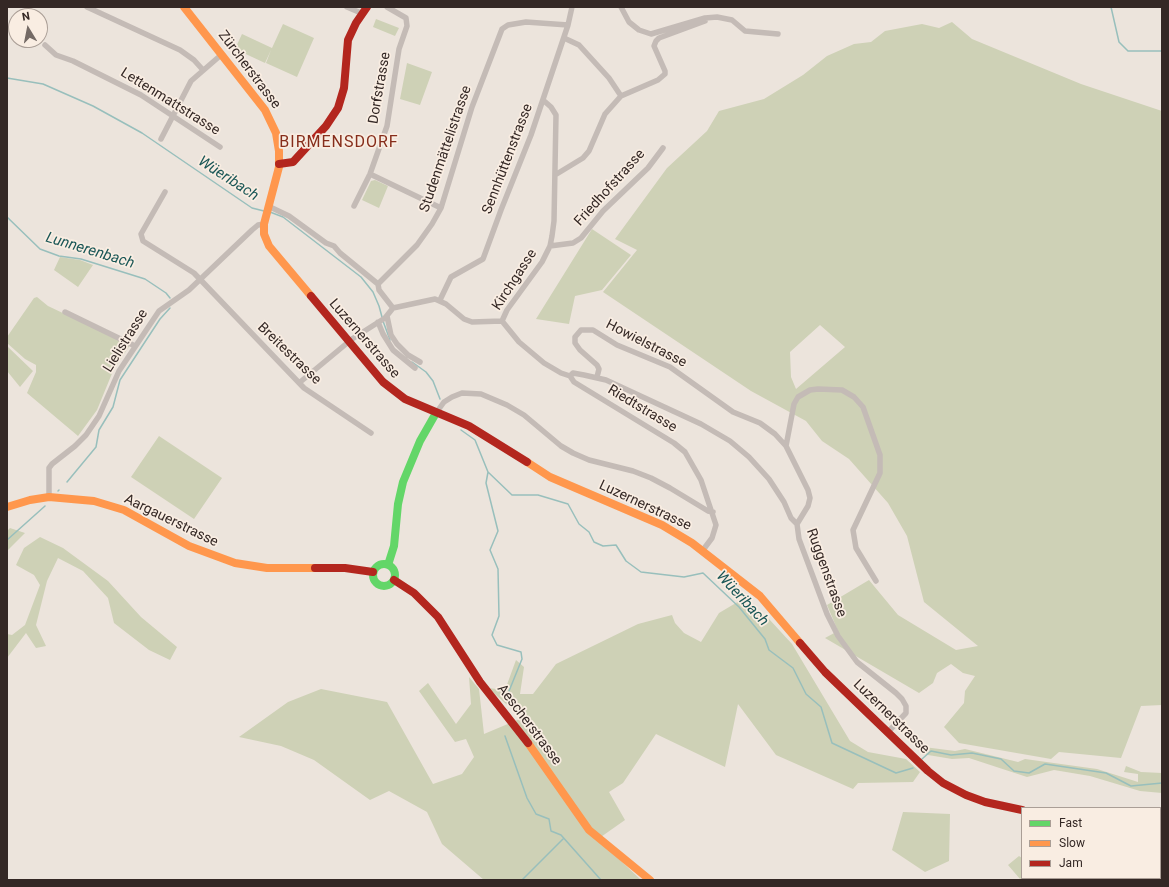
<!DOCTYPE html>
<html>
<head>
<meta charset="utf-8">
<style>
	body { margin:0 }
	#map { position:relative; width:1169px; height:887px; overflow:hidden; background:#ece4dc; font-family:Roboto,sans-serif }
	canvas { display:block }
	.frame { position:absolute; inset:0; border:8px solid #342825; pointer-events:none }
	.legend { position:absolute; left:1021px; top:807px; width:140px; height:72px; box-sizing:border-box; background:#f9ede2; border:1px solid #aa9e96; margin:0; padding:5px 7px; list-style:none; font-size:12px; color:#342825 }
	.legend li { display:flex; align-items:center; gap:8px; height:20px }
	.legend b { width:20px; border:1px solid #aa9e96 }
	.north { position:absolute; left:8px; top:8px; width:40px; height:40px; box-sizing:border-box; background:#f9ede2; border:1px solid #aa9e96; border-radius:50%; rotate:350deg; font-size:11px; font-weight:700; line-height:16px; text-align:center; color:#342825 }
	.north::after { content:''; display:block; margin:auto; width:14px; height:18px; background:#746a65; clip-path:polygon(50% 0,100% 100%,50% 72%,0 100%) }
</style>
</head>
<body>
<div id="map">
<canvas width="1169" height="887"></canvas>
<div class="frame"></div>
<ul class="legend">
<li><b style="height:5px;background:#63d668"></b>Fast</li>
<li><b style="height:5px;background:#ff974d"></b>Slow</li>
<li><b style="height:5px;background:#b3261e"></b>Jam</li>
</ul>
<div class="north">N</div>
</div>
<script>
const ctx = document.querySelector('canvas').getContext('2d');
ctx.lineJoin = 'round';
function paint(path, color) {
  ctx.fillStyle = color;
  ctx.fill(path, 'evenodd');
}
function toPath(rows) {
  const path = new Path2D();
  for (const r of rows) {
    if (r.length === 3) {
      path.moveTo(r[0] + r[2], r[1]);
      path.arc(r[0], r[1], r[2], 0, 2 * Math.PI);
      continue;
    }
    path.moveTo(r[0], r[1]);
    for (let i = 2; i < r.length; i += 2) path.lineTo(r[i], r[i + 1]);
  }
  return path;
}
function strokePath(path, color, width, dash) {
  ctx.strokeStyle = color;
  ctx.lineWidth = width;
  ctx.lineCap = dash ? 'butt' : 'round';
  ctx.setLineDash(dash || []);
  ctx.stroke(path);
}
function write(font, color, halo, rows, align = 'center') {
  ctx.font = font + ' Roboto,sans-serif';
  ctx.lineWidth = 3.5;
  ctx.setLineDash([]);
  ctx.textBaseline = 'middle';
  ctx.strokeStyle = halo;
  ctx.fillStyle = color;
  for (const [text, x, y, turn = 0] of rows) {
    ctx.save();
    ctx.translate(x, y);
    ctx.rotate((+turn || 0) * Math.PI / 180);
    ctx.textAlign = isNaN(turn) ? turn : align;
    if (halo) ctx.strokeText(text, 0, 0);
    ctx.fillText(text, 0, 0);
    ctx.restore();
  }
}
paint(toPath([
	[376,19,399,28,395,36,373,27],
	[952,22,972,39,1081,84,1162,111,1162,705,1141,706,1121,758,1059,752,1051,759,959,743,944,727,964,703,965,691,975,676,963,673,951,664,937,673,933,683,919,693,825,638,838,631,827,605,869,580,898,615,956,650,978,646,924,602,907,536,888,503,849,459,822,441,806,421,751,391,603,292,637,250,615,239,667,168,707,131,719,111,764,99,803,75,827,56,854,44,871,42,885,31,922,24,939,28],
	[820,325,845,347,796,389,791,377,790,352],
	[283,24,314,38,297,77,266,63,271,50,265,63,235,49,242,34,272,48],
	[407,63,432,72,420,105,400,99],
	[375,180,388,186,379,208,362,200,371,181],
	[592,229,631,255,602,290,575,296,569,324,536,319],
	[60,257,80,260,93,265,78,287,54,270],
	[37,297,48,306,130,345,113,371,97,410,78,436,27,393,36,372,36,365,25,359,7,343,7,337,34,298],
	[7,346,33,371,20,387,7,371],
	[159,436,222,478,194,519,131,477],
	[10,528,25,533,7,551,7,531],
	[40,537,63,548,108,581,141,617,177,647,170,660,149,650,114,623,108,598,83,571,58,558,47,581,36,625,46,646,36,648,26,633,7,658,7,634,12,635,25,625,40,585,34,575,16,565,24,548],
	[741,600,769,619,792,644,850,741,868,752,906,759,920,772,913,782,858,783,853,789,776,755,738,704,725,767,656,734,623,783,609,792,625,820,598,839,641,880,484,880,442,844,427,812,389,791,370,800,314,760,281,746,239,737,288,702,321,689,387,702,433,784,462,774,474,757,466,739,455,742,419,691,428,683,456,724,471,704,469,677,479,689,484,734,522,718,488,688,505,690,516,660,524,667,520,694,533,694,556,664,638,624,672,615,675,623,684,633,701,642,719,613],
	[924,747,955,751,965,749,1018,762,1025,759,1097,769,1138,782,1138,774,1124,772,1126,766,1141,772,1162,773,1162,793,1140,791,1090,776,1054,770,1027,777,969,758,952,759,922,754],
	[903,812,950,814,949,861,925,872,892,850],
	[1019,856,1022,858,1023,878,1020,879,1008,865]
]), '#ced1b6');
strokePath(toPath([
	[1111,7,1119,42,1128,51,1162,51],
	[7,78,43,84,93,106,142,133,252,208,264,211],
	[270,212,283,217,361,277,373,292,379,306,382,317],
	[7,217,40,249,59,256,81,259,145,279,166,293,170,298],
	[383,321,390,340],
	[412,362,426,372,433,381,440,399],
	[461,430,475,440,488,472,512,495,538,495,568,504,579,524,589,532,594,542,603,546,616,545,626,561,641,572,684,577,703,573,739,607,765,639,769,650,793,668,806,694,821,707,832,743,896,773,913,768],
	[488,472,486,483,498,531,490,550,498,569,499,616,492,635,497,645,521,652,522,659,507,696],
	[67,482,96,447,99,430,113,407,120,380,160,319,170,308],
	[58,491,59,490],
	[7,540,45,506],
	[505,736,527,798,536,814,549,819,551,831,561,835,601,880],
	[922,759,931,751,951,755,972,753,1001,759,1014,771,1029,773,1045,764,1106,773,1131,786,1162,783],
	[522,880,563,839]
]), '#98bfbc', 1.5);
strokePath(toPath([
	[87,7,180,50,194,60,203,70],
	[347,7,361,13],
	[621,7,629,22,639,30,651,34,705,18,717,17,732,20,745,31,778,34],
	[564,38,579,45,609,78,621,96],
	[45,45,56,55,73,61,141,95,220,147],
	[161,139,191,81,221,55],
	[370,174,441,208],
	[555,175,583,158,589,151,605,114,621,96,658,80,665,74,665,71,654,46,656,41,659,38,705,21],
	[165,192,141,234,143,241,194,273,304,388,371,433],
	[268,206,289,216,326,243,334,246,340,253,378,284],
	[354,206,370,174,387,126,399,49,407,26,406,18,387,7],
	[550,246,573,243,581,238,603,211,648,168,663,148],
	[378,284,417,245,432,224,441,208,472,107,502,29,508,25,526,22,568,25],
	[378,284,379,290,393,308],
	[440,300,451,277,483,259,501,210,531,135,568,25,572,7],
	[65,312,135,346],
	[387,316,391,335,397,344,408,355,420,362],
	[502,321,519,342,544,363,561,373,570,376,574,382,674,443,685,452,701,480,716,525,712,538,703,550],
	[502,321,507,310,542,262,550,246,552,236,554,221,556,115,551,107,543,100],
	[378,322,383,334,393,350,415,368],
	[570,376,573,373,584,375,606,380,701,424,730,441,749,457,769,479,784,502,791,518,797,524,799,539,827,614,838,636,857,662,896,693,902,699,906,706,906,713,888,732],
	[597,377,599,369,597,365,580,350,575,343,575,337,581,330,593,330,617,345,670,367,733,412,760,423,775,434,786,446],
	[299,383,352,339,385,318,393,308,435,299,446,304,464,319,472,322,502,321],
	[436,413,444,402,452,397,462,393,481,394,507,405,524,415,561,446,573,453,589,460,633,471,651,478,670,488,708,511,713,512],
	[49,497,49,468,52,464,75,446,86,435,99,416,119,371,159,311,189,290,252,230,258,225,264,224],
	[797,524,808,506,810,498,808,490,786,446,794,404,798,397,810,390,818,389,842,390,854,397,863,407,880,455,880,473,853,530,856,548,876,581]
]), '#c4bbb6', 5.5);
strokePath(toPath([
	[384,575,11],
	[388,565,394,546,398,504,403,482,420,441,436,413],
	[1160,846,1162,847]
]), '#63d668', 8);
strokePath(toPath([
	[184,7,265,110,276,133,279,151,279,167,264,224,264,234,269,246,311,296],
	[527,462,550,477,662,525,692,543,760,596,800,643],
	[7,507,30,500,49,497,94,501,124,510,189,546,235,563,267,568,315,568],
	[528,743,589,830,650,880]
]), '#ff974d', 8);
strokePath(toPath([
	[279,164,293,162,326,126,338,108,344,88,348,40,356,23,367,7],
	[311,296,383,382,405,399,469,426,527,462],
	[315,568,345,568,373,572],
	[394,580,414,593,438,617,480,682,528,743],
	[800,643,825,672,928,771,943,783,966,795,985,802,1022,810]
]), '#b3261e', 8);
write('14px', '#342825', '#f9ede2', [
	["Zürcherstrasse",249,70,53],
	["Dorfstrasse",380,88,-80],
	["Lettenmattstrasse",170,102,32],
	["Studenmättelistrasse",446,149,-71],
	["Sennhüttenstrasse",508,159,-69],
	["Friedhofstrasse",610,188,-48],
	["Kirchgasse",515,280,-57],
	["Luzernerstrasse",364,339,49],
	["Lielistrasse",126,341,-58],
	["Howielstrasse",646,344,27],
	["Breitestrasse",289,354,44],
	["Riedtstrasse",642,409,31],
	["Luzernerstrasse",645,506,25],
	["Aargauerstrasse",171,521,26],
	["Ruggenstrasse",826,573,70],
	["Luzernerstrasse",891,717,44],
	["Aescherstrasse",529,725,53]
]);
write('italic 15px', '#195656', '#f9ede2', [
	["Wüeribach",228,179,33],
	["Lunnerenbach",90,251,17],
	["Wüeribach",742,599,47]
]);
ctx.letterSpacing = '1px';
write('16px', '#862d1b', '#f9ede2', [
	["BIRMENSDORF",339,143]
]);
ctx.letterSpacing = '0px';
</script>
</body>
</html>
